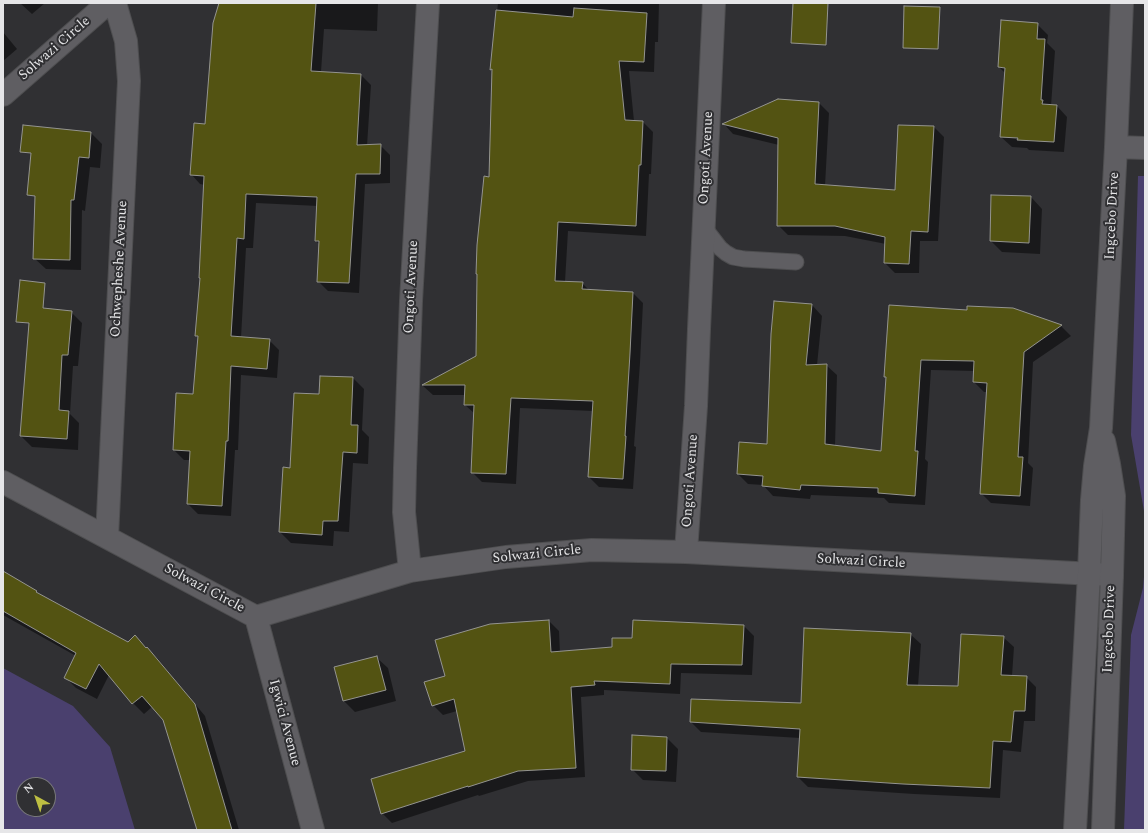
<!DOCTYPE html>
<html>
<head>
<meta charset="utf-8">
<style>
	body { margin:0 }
	#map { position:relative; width:1148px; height:833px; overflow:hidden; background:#303033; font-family:Spectral,serif }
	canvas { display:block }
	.frame { position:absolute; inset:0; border:4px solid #e6e6e8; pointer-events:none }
	.north { position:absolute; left:16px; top:777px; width:40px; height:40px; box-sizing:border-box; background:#303033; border:1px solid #79797b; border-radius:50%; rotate:320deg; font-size:11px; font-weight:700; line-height:16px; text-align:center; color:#e6e6e8 }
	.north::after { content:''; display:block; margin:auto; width:14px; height:18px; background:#bebf42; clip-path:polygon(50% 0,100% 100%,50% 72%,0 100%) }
</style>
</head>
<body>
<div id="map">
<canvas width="1148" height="833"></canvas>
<div class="frame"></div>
<div class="north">N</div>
</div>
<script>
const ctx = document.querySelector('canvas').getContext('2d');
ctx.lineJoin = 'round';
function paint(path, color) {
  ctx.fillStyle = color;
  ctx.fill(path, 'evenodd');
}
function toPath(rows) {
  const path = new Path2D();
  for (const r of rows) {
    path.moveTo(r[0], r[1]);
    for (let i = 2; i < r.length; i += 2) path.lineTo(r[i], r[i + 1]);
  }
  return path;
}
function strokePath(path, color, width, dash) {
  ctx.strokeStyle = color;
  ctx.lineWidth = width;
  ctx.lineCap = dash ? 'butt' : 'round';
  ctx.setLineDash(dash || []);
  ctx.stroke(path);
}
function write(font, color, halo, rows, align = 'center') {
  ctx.font = font + ' Spectral,serif';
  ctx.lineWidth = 4;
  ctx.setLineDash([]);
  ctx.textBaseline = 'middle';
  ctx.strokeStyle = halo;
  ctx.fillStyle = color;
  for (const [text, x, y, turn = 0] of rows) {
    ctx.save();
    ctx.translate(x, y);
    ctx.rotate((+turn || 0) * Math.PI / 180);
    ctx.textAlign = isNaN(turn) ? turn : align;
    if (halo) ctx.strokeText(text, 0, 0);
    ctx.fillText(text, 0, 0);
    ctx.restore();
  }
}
paint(toPath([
	[1138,176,1145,176,1145,517,1131,435],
	[1145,565,1145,830,1124,830,1131,635,1143,588],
	[3,668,73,706,110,747,135,830,3,830],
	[24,785,48,785,48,809,24,809]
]), '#4a406e');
paint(toPath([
	[20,3,45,3,32,14],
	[220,3,378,3,377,31,324,29,321,72,361,75,371,85,367,146,380,145,390,155,390,183,365,184,359,293,328,291,318,281,319,244,316,241,318,206,256,203,253,248,246,248,241,338,269,340,279,350,277,378,241,375,238,450,235,450,231,516,198,514,188,504,191,460,184,460,174,450,194,395,199,338,196,335,201,278,205,185,200,184,191,174,206,125],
	[498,3,659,3,658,42,655,42,654,72,629,71,634,121,643,122,653,132,651,174,649,174,646,236,568,231,565,282,582,283,589,290,633,293,643,303,640,363,634,446,636,447,633,489,599,487,589,477,593,411,520,408,516,484,482,482,472,472,475,414,465,405,466,395,433,395,423,386,477,357,478,275,477,274,490,178,493,71,491,69],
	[1037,24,1048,35,1047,43,1055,51,1051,106,1057,106,1067,117,1064,152,1029,150,1027,148,1012,147,1001,137,1006,74,999,67],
	[3,32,17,49,3,61],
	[779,100,819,103,829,113,825,186,896,191,934,127,944,137,938,241,920,241,919,273,895,273,885,263,886,244,845,236,788,235,778,225,779,145,733,134,724,124],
	[37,127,91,133,102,144,100,168,90,167,85,211,82,210,81,270,46,269,34,258],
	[992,196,1031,197,1042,209,1040,254,1002,252,991,241],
	[812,305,822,316,817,365,826,365,837,375,835,446,882,452,887,379,885,377,968,311,1013,309,1061,326,1071,336,1033,362,1028,463,1033,468,1030,506,991,503,981,493,987,392,984,392,974,382,974,371,931,370,925,459,928,462,925,505,889,503,884,498,811,495,810,499,773,496,763,485,748,484,738,474,768,445],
	[71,312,82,323,78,366,73,366,70,414,79,423,78,450,32,447,21,436],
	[353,378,364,389,362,430,369,437,368,464,353,463,349,532,334,531,333,546,291,543,280,532,291,469],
	[3,572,36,592,39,594,128,643,135,636,158,659,205,716,239,830,197,830,164,720,152,707,144,714,133,703,109,675,97,699,76,688,65,677,76,656,3,615],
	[549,621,559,631,560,653,613,648,633,639,744,626,754,636,752,675,681,673,680,694,604,690,604,695,581,697,585,777,528,781,479,796,478,795,392,823,382,813,466,751,457,711,443,715,433,705,446,676],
	[910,634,921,644,918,686,959,687,1003,637,1014,647,1012,676,1026,677,1036,687,1035,721,1024,721,1021,752,1003,750,1000,798,914,794,808,787,798,777,800,738,701,732,691,722,802,704],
	[376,657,388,668,396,701,355,712,344,701,336,668],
	[667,738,678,749,676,782,643,780,632,769]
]), '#0007');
const building = toPath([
	[219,3,316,3,311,71,361,74,357,145,381,144,380,174,356,174,349,283,317,282,319,241,315,241,317,197,246,194,244,239,237,238,231,336,270,339,267,369,231,366,228,441,226,441,222,506,187,504,190,451,173,450,176,393,193,394,198,336,195,336,200,278,199,278,204,176,190,175,194,123,205,124,213,23,219,3],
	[793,3,828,3,826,45,791,43,793,3],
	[904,6,940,7,938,49,903,48,904,6],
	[574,8,647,13,644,62,619,61,625,120,643,121,641,165,639,165,636,226,558,222,555,281,583,282,582,289,633,292,630,353,625,436,626,436,623,479,588,477,593,401,511,398,506,474,471,473,474,405,464,405,465,385,422,385,476,356,477,274,476,274,477,245,484,176,489,177,492,69,490,70,496,10,573,17,574,8],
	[1001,20,1038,23,1037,39,1045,39,1041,100,1043,100,1042,104,1057,105,1054,142,1017,140,1018,138,1000,137,1005,68,998,67,1001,20],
	[778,99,819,102,815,184,895,190,898,125,934,126,928,232,911,231,909,264,884,263,885,237,835,226,777,226,778,138,722,124,778,99],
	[23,125,91,132,89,158,79,157,74,200,71,200,70,260,33,259,35,196,27,195,31,153,20,152,23,125],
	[991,195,1031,196,1029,243,990,241,991,195],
	[20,280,45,283,43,308,72,311,68,355,62,355,59,410,69,411,67,439,20,436,29,323,16,322,20,280],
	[774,301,812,304,806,365,827,364,825,444,881,451,886,377,884,377,889,305,967,310,967,306,1013,308,1062,325,1024,352,1018,457,1023,457,1020,496,980,494,987,383,973,382,974,361,921,360,915,451,918,451,915,496,878,493,878,488,801,485,800,490,762,486,763,476,737,474,739,442,767,444,771,334,774,301],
	[320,376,353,377,351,425,358,425,357,453,343,452,338,521,323,521,322,535,279,532,283,467,290,468,294,393,319,394,320,376],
	[3,571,37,591,36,592,128,642,135,635,146,648,147,647,195,704,232,830,197,830,163,720,142,696,132,704,99,664,86,689,64,678,76,653,3,611,3,571],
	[549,620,551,652,612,647,612,638,632,638,633,620,744,625,742,665,671,664,670,684,594,681,595,685,571,687,576,768,518,771,468,787,468,786,381,814,371,779,465,751,454,699,432,706,424,682,445,676,435,640,490,624,549,620],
	[804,628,911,633,907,685,958,686,961,634,1004,636,1001,675,1027,676,1025,711,1014,711,1011,742,993,741,990,788,903,784,797,777,800,729,690,722,691,699,801,703,804,628],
	[377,656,386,690,343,701,334,667,377,656],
	[632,735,667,737,666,771,631,770,632,735]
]);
paint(building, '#535312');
strokePath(building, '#949490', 1);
const lane = toPath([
	[703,226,720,248,726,253,733,257,744,259,796,262]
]);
const street = toPath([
	[3,95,108,3],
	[3,482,256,617,410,571,506,557,592,550,686,552,1112,575],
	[107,537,129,81,126,41,115,3],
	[686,552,696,406,699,329,714,3],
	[410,571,404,512,405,468,411,301,428,3],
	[256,617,313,830]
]);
const secondary = toPath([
	[1116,147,1145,148],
	[1075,830,1089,574,1092,500,1095,466,1101,428,1116,147,1122,3],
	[1103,830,1112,575,1114,496,1109,464,1104,441]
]);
strokePath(lane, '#4e4e50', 17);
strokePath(street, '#4e4e50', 24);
strokePath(secondary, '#4e4e50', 24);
strokePath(lane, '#5f5e62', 15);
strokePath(street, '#5f5e62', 22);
strokePath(secondary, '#5f5e62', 22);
write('14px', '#e6e6e8', '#303033', [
	["Solwazi Circle",55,49,-41],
	["Ongoti Avenue",707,158,-87],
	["Ingcebo Drive",1113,216,-87],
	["Ochwepheshe Avenue",120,269,-87],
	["Ongoti Avenue",412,287,-87],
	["Ongoti Avenue",691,481,-86],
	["Solwazi Circle",537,555,-6],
	["Solwazi Circle",861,562,3],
	["Solwazi Circle",204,589,28],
	["Ingcebo Drive",1110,629,-88],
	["Igwici Avenue",284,723,75]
]);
</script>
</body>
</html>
